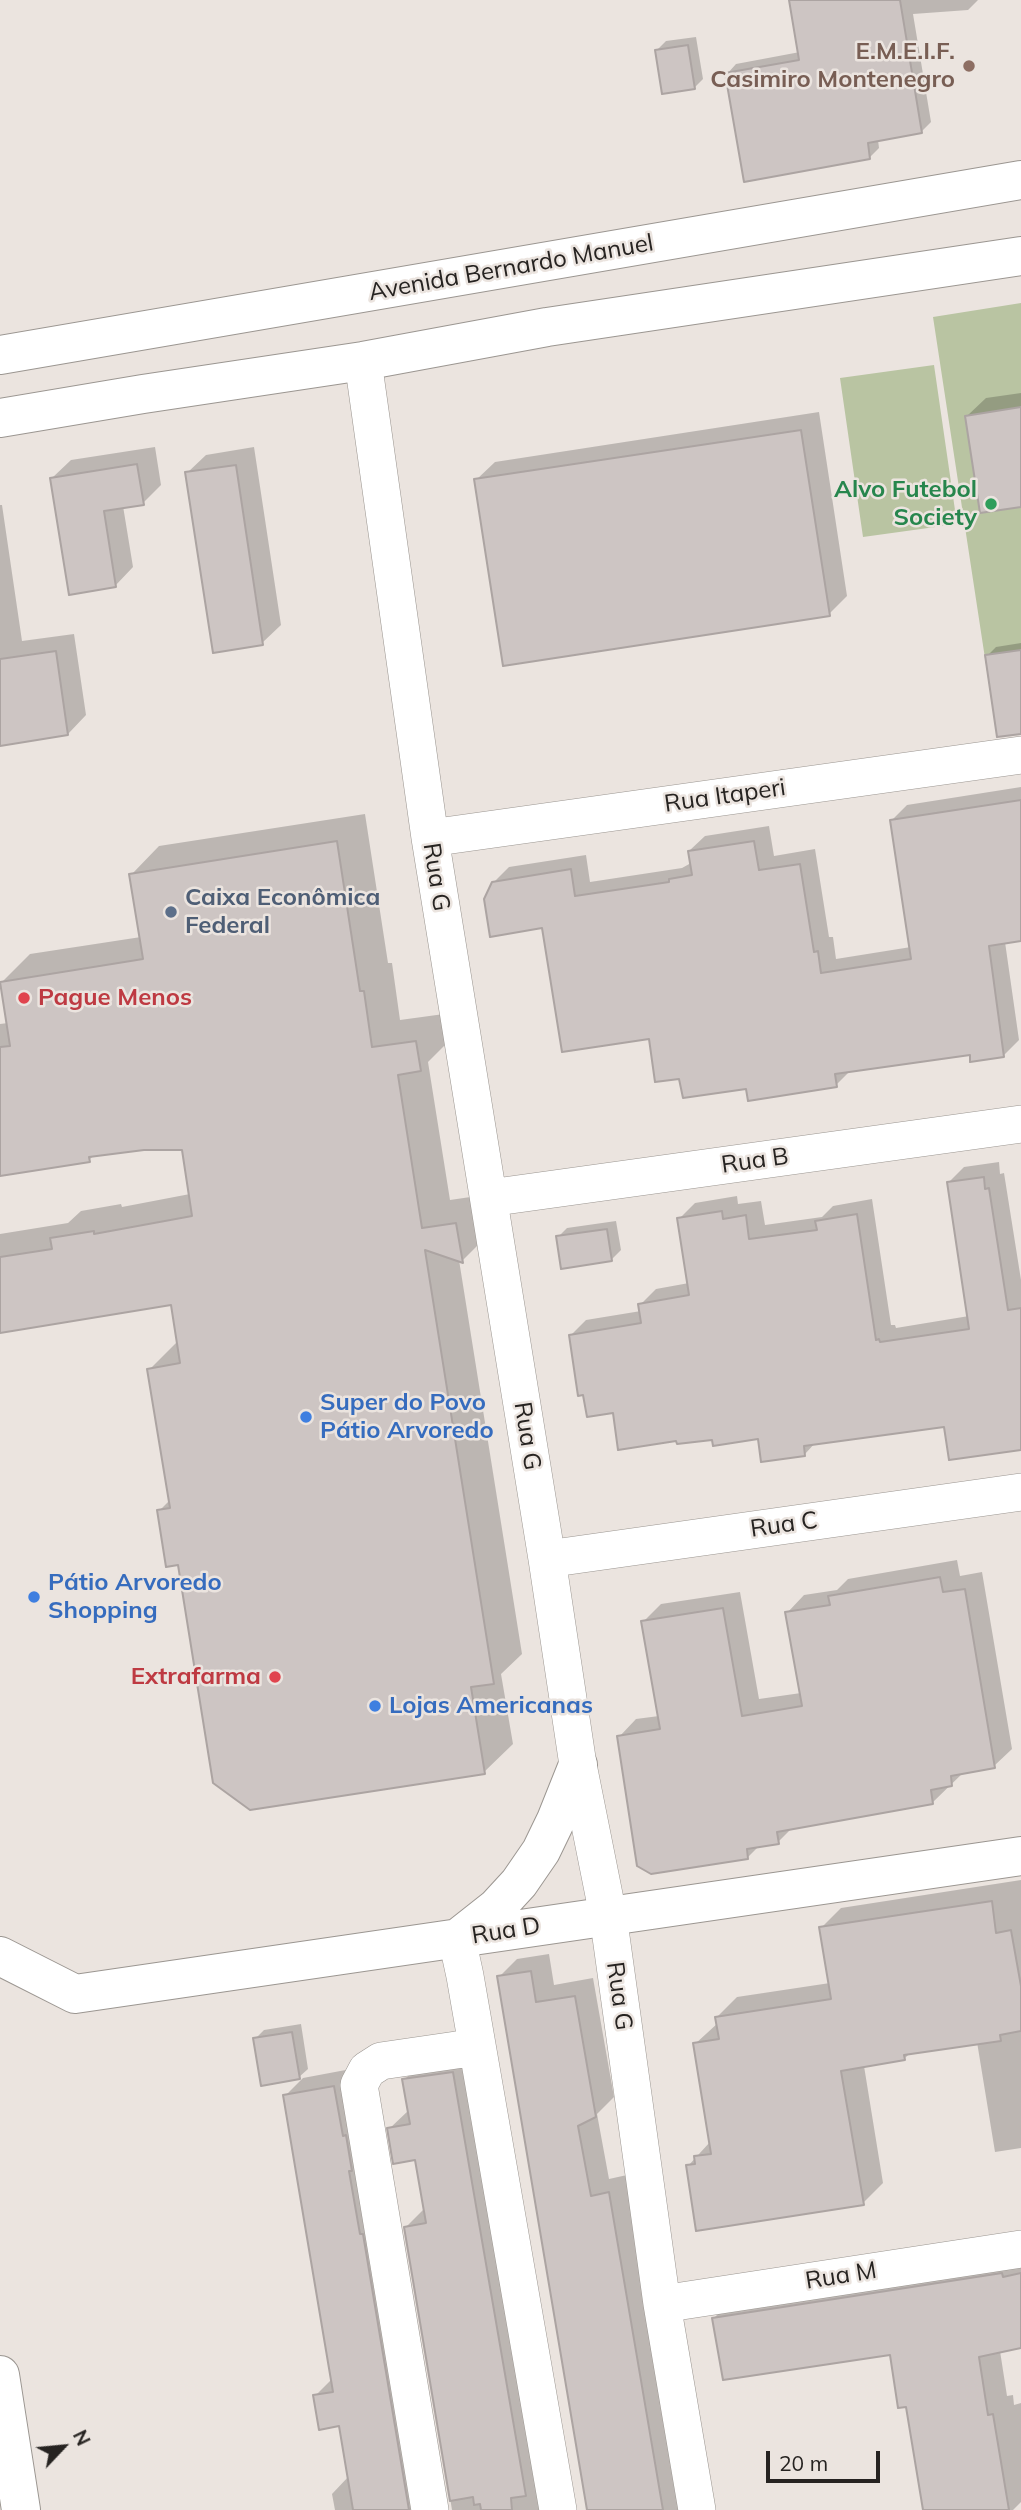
<!DOCTYPE html>
<html>
<head>
<meta charset="utf-8">
<style>
	body { margin:0 }
	#map { position:relative; width:1021px; height:2510px; overflow:hidden; background:#ebe4df; font-family:Mulish,sans-serif }
	canvas { display:block }
	.north { position:absolute; left:28px; top:2412px; width:70px; height:70px; -webkit-text-stroke:5px #ebe4df; paint-order:stroke; rotate:64deg; font-size:19px; font-weight:700; line-height:28px; text-align:center; color:#262321 }
	.north::after { content:''; display:block; margin:auto; width:24px; height:32px; background:#262321; clip-path:polygon(50% 0,100% 100%,50% 72%,0 100%) }
	.scale { position:absolute; left:766px; top:2451px; width:114px; height:32px; box-sizing:border-box; border:4px solid #262321; border-top:0; padding-left:9px; font-size:21px; line-height:24px; white-space:nowrap; color:#262321; -webkit-text-stroke:5px #ebe4df; paint-order:stroke }
</style>
</head>
<body>
<div id="map">
<canvas width="1021" height="2510"></canvas>
<div class="north">N</div>
<div class="scale">20 m</div>
</div>
<script>
const ctx = document.querySelector('canvas').getContext('2d');
ctx.lineJoin = 'round';
function paint(path, color) {
  ctx.fillStyle = color;
  ctx.fill(path, 'evenodd');
}
function toPath(rows) {
  const path = new Path2D();
  for (const r of rows) {
    path.moveTo(r[0], r[1]);
    for (let i = 2; i < r.length; i += 2) path.lineTo(r[i], r[i + 1]);
  }
  return path;
}
function strokePath(path, color, width, dash) {
  ctx.strokeStyle = color;
  ctx.lineWidth = width;
  ctx.lineCap = dash ? 'butt' : 'round';
  ctx.setLineDash(dash || []);
  ctx.stroke(path);
}
function write(font, color, halo, rows, align = 'center') {
  ctx.font = font + ' Mulish,sans-serif';
  ctx.lineWidth = 5;
  ctx.setLineDash([]);
  ctx.textBaseline = 'middle';
  ctx.strokeStyle = halo;
  ctx.fillStyle = color;
  for (const [text, x, y, turn = 0] of rows) {
    ctx.save();
    ctx.translate(x, y);
    ctx.rotate((+turn || 0) * Math.PI / 180);
    ctx.textAlign = isNaN(turn) ? turn : align;
    if (halo) ctx.strokeText(text, 0, 0);
    ctx.fillText(text, 0, 0);
    ctx.restore();
  }
}
paint(toPath([
	[1021,303,1021,720,995,724,933,317],
	[934,365,957,524,863,537,840,378]
]), '#b9c4a2');
paint(toPath([
	[791,0,978,0,968,10,913,14,931,122,921,132,878,140,879,148,869,158,727,74,736,64,800,52],
	[696,37,703,79,694,88,657,50,666,41],
	[1021,393,1021,505,967,416,986,398],
	[819,412,847,596,829,614,476,480,495,462],
	[155,447,161,485,143,503,123,506,133,567,115,586,52,478,71,460],
	[254,447,281,625,262,643,187,473,206,455],
	[0,505,2,505,22,641,74,634,86,715,68,734,0,744],
	[1021,643,1021,718,987,656,996,647],
	[1021,787,1021,940,1005,942,1019,1040,1004,1055,971,1053,851,1070,836,1085,748,1087,681,1077,651,1037,544,926,493,883,509,867,586,855,590,882,682,868,691,863,689,851,705,836,769,826,774,856,815,849,829,937,833,937,836,959,911,947,892,820,907,805],
	[365,814,388,963,392,963,400,1020,444,1014,449,1041,428,1062,450,1200,484,1195,490,1233,462,1261,459,1260,522,1654,501,1674,513,1744,484,1772,180,1563,159,1511,170,1500,149,1370,178,1341,172,1303,0,1331,0,1234,68,1223,81,1211,121,1204,122,1207,190,1194,183,1149,144,1148,94,1155,89,1160,0,1176,0,1024,8,1023,2,982,30,954,141,937,131,875,159,846],
	[999,1162,1000,1174,1004,1173,1021,1280,1021,1447,946,1425,816,1442,805,1454,759,1437,678,1439,614,1411,571,1335,586,1320,641,1311,640,1305,656,1289,689,1283,679,1219,695,1203,737,1196,738,1204,761,1201,765,1225,822,1217,833,1206,872,1199,891,1325,895,1325,896,1328,969,1316,948,1183,964,1167],
	[616,1221,621,1250,612,1259,558,1237,567,1228],
	[957,1560,960,1576,982,1572,1012,1749,994,1766,964,1772,933,1802,792,1828,778,1842,760,1845,748,1857,619,1737,636,1719,659,1716,643,1622,661,1604,740,1592,759,1699,801,1693,787,1613,804,1595,837,1590,848,1579],
	[1021,1880,1021,2148,995,2152,977,2042,911,2052,904,2059,864,2066,883,2183,863,2203,688,2166,710,2142,695,2044,718,2023,717,2017,737,1997,830,1983,821,1928,841,1908],
	[549,1954,554,1985,593,1978,614,2097,597,2114,609,2179,627,2175,684,2510,589,2510,499,1977,517,1959],
	[301,2024,308,2069,299,2077,255,2039,264,2030],
	[471,2054,549,2510,452,2510,406,2227,424,2209,417,2158,389,2129,409,2110,404,2080,422,2062],
	[351,2069,438,2510,335,2510,332,2494,349,2476,341,2424,315,2396,333,2378,285,2096,303,2078],
	[1021,2255,1021,2347,1000,2351,1007,2396,1013,2395,1014,2405,1021,2403,1021,2502,1013,2510,925,2510,907,2405,891,2353,714,2318,733,2299]
]), '#0003');
const building = toPath([
	[789,0,900,0,922,133,868,143,870,159,744,182,725,73,799,60,789,0],
	[688,45,695,89,662,94,655,50,688,45],
	[1021,407,1021,507,980,513,965,416,1021,407],
	[801,430,830,616,503,666,474,479,801,430],
	[137,464,144,505,104,511,116,587,69,595,50,478,137,464],
	[236,465,263,645,213,653,185,472,236,465],
	[1021,650,1021,734,997,737,985,655,1021,650],
	[56,651,68,735,0,746,0,659,56,651],
	[1021,800,1021,941,989,946,1004,1057,970,1062,970,1055,835,1074,837,1087,748,1101,746,1089,683,1098,679,1079,655,1082,649,1039,562,1052,542,928,490,937,484,899,492,882,571,869,575,896,669,882,669,879,692,875,688,851,754,841,759,870,800,864,814,952,818,951,821,973,911,959,890,820,1021,800],
	[337,841,360,991,364,991,372,1047,416,1041,421,1071,398,1075,422,1228,456,1223,463,1263,425,1250,494,1684,471,1687,485,1774,250,1810,213,1783,178,1565,166,1567,157,1510,170,1508,147,1369,180,1363,171,1305,0,1333,0,1257,52,1249,50,1238,94,1231,94,1234,192,1216,182,1150,144,1150,89,1157,90,1162,0,1176,0,1047,10,1046,0,982,143,959,129,874,337,841],
	[984,1177,985,1189,989,1188,1008,1310,1021,1308,1021,1450,949,1460,944,1427,804,1446,805,1456,761,1462,758,1439,713,1446,712,1440,677,1444,676,1441,618,1450,613,1413,587,1417,583,1395,578,1396,569,1335,641,1323,638,1304,689,1295,677,1218,722,1211,723,1219,746,1215,749,1239,817,1230,815,1221,857,1214,876,1340,879,1339,880,1342,969,1329,947,1182,984,1177],
	[607,1229,612,1261,561,1269,556,1236,607,1229],
	[940,1577,943,1592,965,1589,995,1768,951,1776,952,1786,931,1790,933,1804,777,1832,779,1844,747,1849,748,1859,651,1874,637,1866,617,1736,660,1729,641,1621,723,1608,742,1716,802,1706,785,1612,830,1605,828,1596,940,1577],
	[992,1901,996,1933,1011,1930,1021,1986,1021,2031,1000,2035,1001,2041,904,2055,905,2060,841,2071,864,2205,696,2231,686,2165,695,2164,694,2156,711,2154,693,2043,719,2039,715,2017,831,1999,819,1927,992,1901],
	[531,1971,536,2002,575,1996,596,2117,578,2126,591,2196,609,2192,663,2510,587,2510,497,1976,531,1971],
	[292,2032,300,2079,261,2086,253,2038,292,2032],
	[453,2072,526,2496,511,2498,512,2510,481,2510,480,2504,474,2505,473,2497,450,2501,404,2227,426,2223,415,2160,393,2164,387,2128,410,2124,402,2079,453,2072],
	[334,2086,343,2136,346,2135,352,2171,349,2171,360,2234,363,2234,409,2510,353,2510,339,2426,319,2430,313,2395,333,2392,283,2095,334,2086],
	[1002,2273,1003,2277,1021,2273,1021,2348,979,2357,988,2415,993,2414,1009,2510,923,2510,906,2407,898,2408,890,2355,723,2380,712,2318,1002,2273]
]);
paint(building, '#cdc5c3');
strokePath(building, '#aca4a2', 2);
const minor = toPath([
	[363,361,430,838,547,1559,578,1765,608,1915,662,2304,697,2510],
	[430,838,1021,755],
	[489,1198,1021,1124],
	[547,1559,1021,1492],
	[457,1939,465,1976,558,2510],
	[662,2304,1021,2249],
	[430,2510,359,2085,367,2070,381,2061,477,2047]
]);
const tertiary = toPath([
	[458,1938,496,1908,519,1883,541,1851,556,1820,578,1765],
	[0,1956,75,1994,1021,1856]
]);
const primary = toPath([
	[0,355,1021,180],
	[0,418,143,394,363,361,547,327,1021,256],
	[0,2375,21,2510]
]);
strokePath(minor, '#9b9691', 38);
strokePath(tertiary, '#9b9691', 40);
strokePath(primary, '#9b9691', 40);
strokePath(minor, '#fff', 37);
strokePath(tertiary, '#fff', 38);
strokePath(primary, '#fff', 38);
for (const [x, y, r, color] of [
	[969,66,7,"#8d6e63"],
	[991,504,7,"#2e9e5b"],
	[171,912,7,"#5c6f8a"],
	[24,998,7,"#e0444e"],
	[306,1417,7,"#3f7fe0"],
	[34,1597,7,"#3f7fe0"],
	[275,1677,7,"#e0444e"],
	[375,1706,7,"#3f7fe0"]
]) {
  const dot = new Path2D();
  dot.arc(x, y, r, 0, 2 * Math.PI);
  ctx.fillStyle = color;
  ctx.fill(dot);
  strokePath(dot, '#ebe4df', 2.5);
}
write('bold 24px', '#785e54', '#ebe4df', [
	["E.M.E.I.F.",955,52],
	["Casimiro Montenegro",955,80]
], 'right');
write('24px', '#262321', '#ebe4df', [
	["Avenida Bernardo Manuel",511,268,-10],
	["Rua Itaperi",725,796,-8],
	["Rua G",436,877,81],
	["Rua B",755,1161,-8],
	["Rua G",527,1436,81],
	["Rua C",784,1525,-8],
	["Rua D",506,1931,-9],
	["Rua G",619,1996,82],
	["Rua M",841,2276,-9]
]);
write('bold 24px', '#27864d', '#ebe4df', [
	["Alvo Futebol",977,490],
	["Society",977,518]
], 'right');
write('bold 24px', '#4e5e75', '#ebe4df', [
	["Caixa Econômica",185,898],
	["Federal",185,926]
], 'left');
write('bold 24px', '#be3a42', '#ebe4df', [
	["Pague Menos",38,998],
	["Extrafarma",261,1677,"right"]
], 'left');
write('bold 24px', '#366cbe', '#ebe4df', [
	["Super do Povo",320,1403],
	["Pátio Arvoredo",320,1431],
	["Pátio Arvoredo",48,1583],
	["Shopping",48,1611],
	["Lojas Americanas",389,1706]
], 'left');
</script>
</body>
</html>
